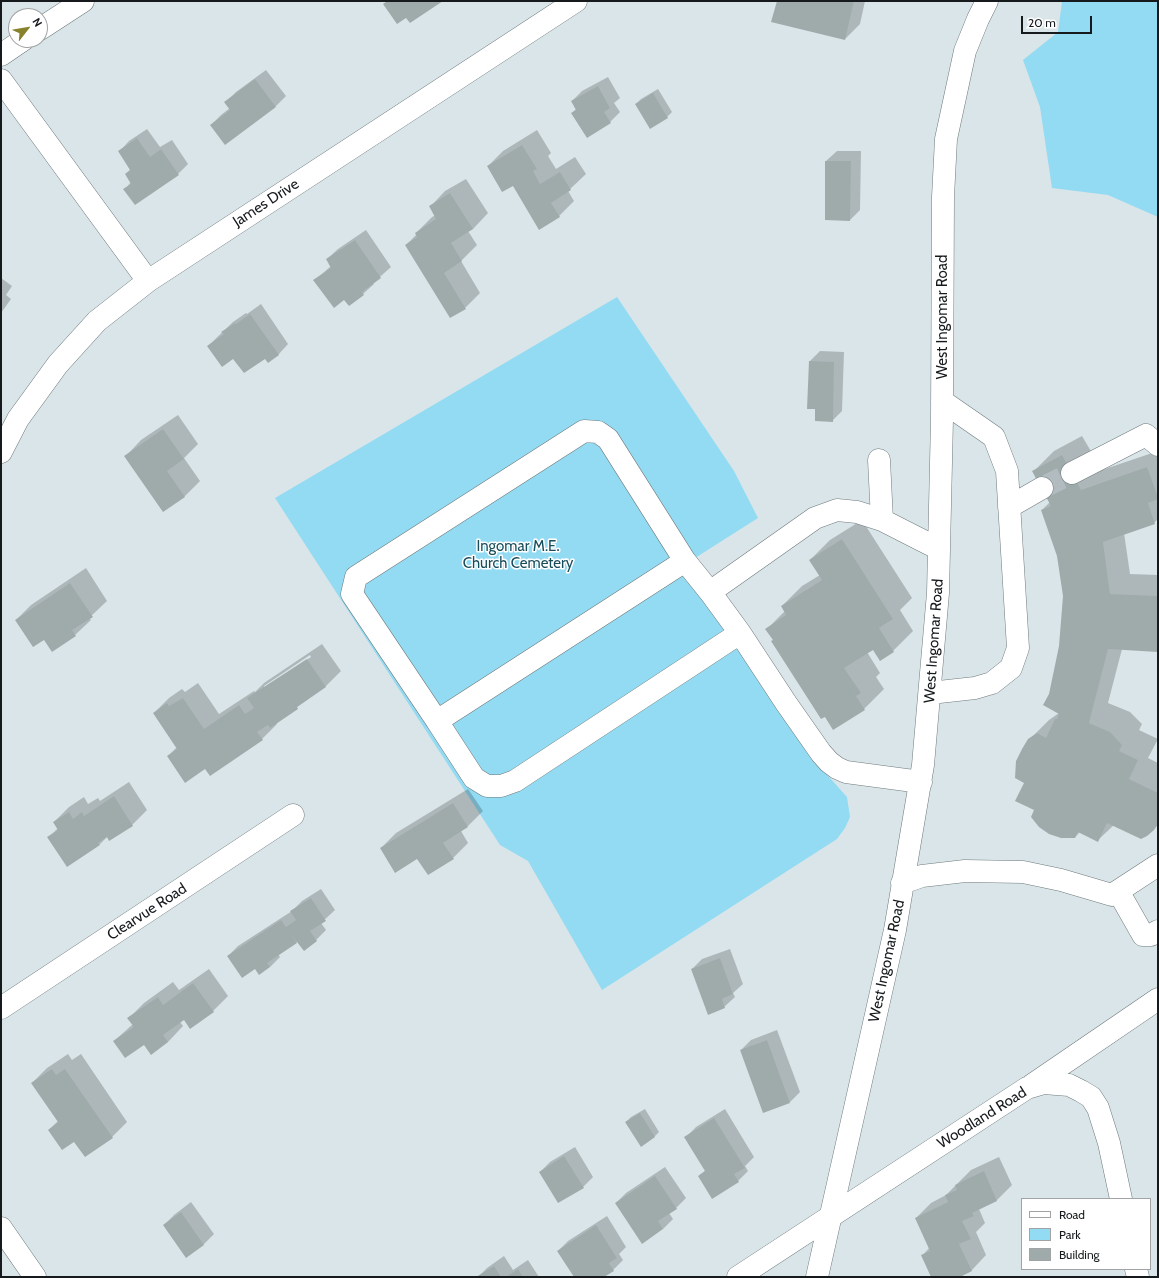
<!DOCTYPE html>
<html>
<head>
<meta charset="utf-8">
<style>
	body { margin:0 }
	#map { position:relative; width:1159px; height:1278px; overflow:hidden; background:#d9e5e9; font-family:Cabin,sans-serif }
	canvas { display:block }
	.frame { position:absolute; inset:0; border:2px solid #161a1c; pointer-events:none }
	.legend { position:absolute; left:1021px; top:1198px; width:130px; height:72px; box-sizing:border-box; background:#fff; border:1px solid #a2a3a4; margin:0; padding:5px 7px; list-style:none; font-size:12px; color:#161a1c }
	.legend li { display:flex; align-items:center; gap:8px; height:20px }
	.legend b { width:20px; border:1px solid #a2a3a4 }
	.north { position:absolute; left:8px; top:8px; width:40px; height:40px; box-sizing:border-box; background:#fff; border:1px solid #a2a3a4; border-radius:50%; rotate:59deg; font-size:11px; font-weight:700; line-height:16px; text-align:center; color:#161a1c }
	.north::after { content:''; display:block; margin:auto; width:14px; height:18px; background:#87822b; clip-path:polygon(50% 0,100% 100%,50% 72%,0 100%) }
	.scale { position:absolute; left:1021px; top:16px; width:71px; height:18px; box-sizing:border-box; border:2px solid #161a1c; border-top:0; padding-left:5px; font-size:12px; line-height:14px; white-space:nowrap; color:#161a1c; -webkit-text-stroke:3px #fff; paint-order:stroke }
</style>
</head>
<body>
<div id="map">
<canvas width="1159" height="1278"></canvas>
<div class="frame"></div>
<ul class="legend">
<li><b style="height:5px;background:#fff"></b>Road</li>
<li><b style="height:11px;background:#93dbf2"></b>Park</li>
<li><b style="height:11px;background:#9fabab"></b>Building</li>
</ul>
<div class="north">N</div>
<div class="scale">20 m</div>
</div>
<script>
const ctx = document.querySelector('canvas').getContext('2d');
ctx.lineJoin = 'round';
function paint(path, color) {
  ctx.fillStyle = color;
  ctx.fill(path, 'evenodd');
}
function toPath(rows) {
  const path = new Path2D();
  for (const r of rows) {
    path.moveTo(r[0], r[1]);
    for (let i = 2; i < r.length; i += 2) path.lineTo(r[i], r[i + 1]);
  }
  return path;
}
function strokePath(path, color, width, dash) {
  ctx.strokeStyle = color;
  ctx.lineWidth = width;
  ctx.lineCap = dash ? 'butt' : 'round';
  ctx.setLineDash(dash || []);
  ctx.stroke(path);
}
function write(font, color, halo, rows, align = 'center') {
  ctx.font = font + ' Cabin,sans-serif';
  ctx.lineWidth = 3;
  ctx.setLineDash([]);
  ctx.textBaseline = 'middle';
  ctx.strokeStyle = halo;
  ctx.fillStyle = color;
  for (const [text, x, y, turn = 0] of rows) {
    ctx.save();
    ctx.translate(x, y);
    ctx.rotate((+turn || 0) * Math.PI / 180);
    ctx.textAlign = isNaN(turn) ? turn : align;
    if (halo) ctx.strokeText(text, 0, 0);
    ctx.fillText(text, 0, 0);
    ctx.restore();
  }
}
paint(toPath([
	[1062,1,1158,1,1158,217,1108,195,1052,188,1040,107,1023,60,1058,32],
	[617,297,734,471,758,518,695,558,813,759,847,797,850,817,845,828,837,839,602,990,528,861,500,845,275,498]
]), '#93dbf2');
paint(toPath([
	[778,1,865,1,860,24,845,39],
	[266,70,286,96,276,106,225,144,211,125,221,115,230,108,226,102,236,92],
	[608,77,620,98,614,103,620,112,610,122,572,113,576,109,572,101,582,91],
	[658,89,672,112,667,117,636,104,641,99],
	[147,129,160,147,172,140,188,164,178,174,125,189,131,182,131,169,119,152,129,141],
	[537,130,551,153,548,156,556,169,575,157,586,174,568,191,574,201,559,216,488,166,503,151],
	[837,151,861,151,860,210,850,220,826,161],
	[466,179,488,213,473,229,468,231,477,245,461,261,480,293,465,308,406,245,417,234,416,233,431,218,435,215,430,207,445,191],
	[366,230,391,267,373,283,374,284,363,294,350,305,345,298,315,280,331,266,327,259,338,249],
	[1,278,12,286,6,295,11,299,1,313],
	[261,304,288,344,278,355,265,357,234,357,208,346,233,322,246,313,247,314],
	[820,351,844,352,842,411,832,421,816,408,810,361],
	[178,415,198,444,184,458,200,481,185,496,164,511,126,456,141,440],
	[1082,436,1102,470,1158,451,1158,519,1154,523,1124,533,1130,574,1158,575,1158,651,1122,649,1108,703,1130,712,1142,724,1139,730,1158,739,1148,758,1158,763,1158,825,1147,835,1114,825,1098,840,1080,832,1075,837,1035,810,1025,783,1029,740,1049,720,1059,713,1050,694,1060,646,1064,596,1058,556,1042,510,1050,502,1034,471,1054,451],
	[862,520,912,598,900,610,913,631,893,651,880,659,873,648,867,652,880,673,876,677,884,689,864,709,774,640,767,629,785,611,782,606,802,586,820,575,810,560,830,540],
	[86,568,107,601,89,618,91,620,75,635,52,650,44,639,16,620,31,605],
	[322,644,341,671,325,687,276,722,277,724,262,739,206,768,168,756,177,747,154,713,169,698,182,689,185,692,198,683,219,714,254,691,255,692,264,683],
	[310,655,311,657,264,688,264,686],
	[129,782,147,810,132,825,110,840,108,836,99,845,49,837,58,828,54,822,69,807,84,797,88,804,98,798,100,801],
	[468,789,483,811,467,827,461,831,468,843,453,858,418,858,381,848,396,833],
	[321,889,335,910,321,923,326,930,316,940,298,941,278,954,280,957,270,967,256,968,228,956,238,946,292,911,302,901],
	[730,949,743,984,733,993,735,997,724,1007,692,969,702,959],
	[209,969,228,996,213,1011,184,1018,180,1022,183,1026,168,1042,151,1053,144,1044,114,1041,133,1024,129,1018,144,1003,173,982,179,990],
	[777,1030,800,1092,790,1102,764,1112,741,1050,751,1040],
	[68,1054,72,1060,81,1054,127,1122,112,1137,85,1156,74,1141,49,1130,58,1121,32,1083,47,1068],
	[645,1109,659,1132,654,1137,626,1122,631,1117],
	[725,1109,754,1157,745,1166,748,1171,738,1181,699,1176,706,1170,686,1137,696,1127],
	[575,1147,593,1177,583,1187,540,1172,550,1162],
	[999,1157,1012,1185,997,1200,979,1209,985,1223,976,1232,986,1255,971,1271,957,1277,932,1277,922,1256,930,1247,916,1218,931,1203,946,1195,971,1170],
	[665,1167,686,1198,676,1208,669,1213,673,1219,663,1229,616,1203,626,1193],
	[191,1202,214,1234,204,1244,187,1256,164,1225,174,1215],
	[607,1216,626,1247,619,1254,623,1260,613,1270,602,1277,575,1277,558,1251,568,1241],
	[504,1256,513,1270,528,1260,539,1277,478,1277,487,1268]
]), '#0003');
paint(toPath([
	[387,1,443,1,410,23,406,18,397,24,383,4],
	[777,1,854,1,845,40,771,22],
	[255,79,276,107,225,145,210,125,230,110,224,102],
	[598,86,610,108,604,112,611,123,587,138,571,113,576,110,571,101],
	[653,93,668,118,650,129,635,104],
	[137,138,150,157,161,149,179,175,135,205,123,189,131,184,125,174,130,170,118,151],
	[522,145,537,169,533,171,540,184,560,172,571,190,551,203,560,217,539,230,513,186,502,192,487,166],
	[825,161,851,161,850,221,825,220],
	[450,193,473,229,451,243,462,261,444,273,466,309,450,318,405,245,417,237,415,233,436,219,429,206],
	[355,240,381,278,362,292,364,295,349,306,344,300,334,308,313,280,331,268,326,259],
	[250,314,279,355,268,363,265,359,244,373,233,359,222,367,207,346,224,334,221,332,235,323,236,324],
	[809,361,834,362,833,422,815,421,815,409,807,409],
	[163,429,184,459,167,471,185,497,163,512,124,456],
	[1062,455,1081,490,1147,467,1158,497,1158,499,1148,503,1155,524,1103,542,1110,594,1158,596,1158,652,1108,649,1089,723,1110,732,1122,745,1119,751,1138,760,1129,779,1158,793,1158,824,1154,830,1147,836,1141,839,1107,823,1098,842,1078,832,1075,838,1061,838,1049,834,1039,827,1031,817,1034,810,1015,801,1024,783,1015,778,1016,761,1022,749,1028,739,1037,733,1046,738,1055,719,1057,719,1059,714,1043,705,1049,694,1059,646,1063,596,1057,556,1041,510,1051,506,1032,471],
	[842,539,893,619,879,628,894,652,880,661,873,650,844,668,861,693,856,696,865,710,833,730,825,717,821,719,771,641,773,640,765,629,786,615,781,606,822,580,809,560],
	[70,583,93,617,72,630,76,636,52,652,44,640,33,647,15,620],
	[307,659,326,687,297,707,298,709,270,728,268,725,257,732,263,740,210,776,205,769,185,783,167,756,177,749,153,713,167,703,169,706,183,698,204,729,239,705,245,714,254,708,247,698],
	[114,796,133,826,109,841,107,837,98,843,100,845,67,867,47,837,58,830,53,822,69,812,73,819,82,812,84,816],
	[453,803,468,827,443,843,454,859,428,875,417,859,395,873,380,848],
	[311,898,326,921,310,931,317,941,304,951,290,933,297,943,267,963,270,967,259,975,255,969,242,978,227,956,281,920,286,927,296,920,290,911],
	[720,958,733,994,722,999,725,1008,708,1015,691,969],
	[193,983,214,1012,190,1029,184,1020,163,1035,168,1042,151,1055,144,1045,125,1058,113,1041,134,1027,127,1018,158,997,163,1005],
	[767,1040,790,1103,763,1113,740,1050],
	[52,1069,56,1075,65,1069,113,1138,85,1157,74,1142,62,1150,48,1130,58,1122,31,1083],
	[640,1113,655,1137,641,1147,625,1122],
	[714,1118,745,1168,734,1174,739,1182,712,1199,698,1176,705,1171,684,1137],
	[564,1156,584,1188,558,1203,539,1172],
	[984,1171,997,1201,972,1213,974,1216,962,1221,971,1239,959,1244,972,1271,960,1277,931,1277,921,1255,930,1251,915,1218,948,1202,945,1195,957,1190,955,1185],
	[655,1176,677,1209,658,1221,663,1229,642,1244,615,1203],
	[181,1212,204,1245,186,1258,163,1225],
	[596,1225,617,1258,609,1263,614,1271,604,1277,574,1277,557,1251],
	[494,1266,501,1277,476,1277],
	[518,1269,523,1277,506,1277]
]), '#9fabab');
strokePath(toPath([
	[1042,488,1072,473]
]), '#b2bcc0', 22, [22, 11]);
const minor = toPath([
	[40,29,83,1],
	[1,55,23,40],
	[1,80,148,281],
	[1,452,18,419,58,364,97,321,148,281,576,1],
	[879,460,882,520,857,512,837,510,815,518,710,592,740,633,786,703,821,753,829,762,837,768,846,772,921,782],
	[1072,473,1146,435,1158,445],
	[1009,507,1042,488],
	[882,520,939,549],
	[710,592,685,561,437,721,474,778,487,786,501,786,515,781,740,633],
	[930,693,975,688,992,683,1011,668,1018,648,1007,471,994,437,942,401],
	[437,721,352,594,356,577,584,431,598,432,608,439,685,561],
	[902,883,922,876,965,871,1023,872,1061,880,1112,895,1158,865],
	[1118,891,1143,935,1151,935,1158,931],
	[1,1008,293,815],
	[1032,1085,1158,999],
	[1136,1269,1138,1277],
	[738,1277,1027,1088,1044,1083,1069,1085,1081,1091,1091,1097,1098,1108,1109,1143,1121,1199],
	[817,1277,895,930,923,765,938,593,942,419,943,197,946,139,965,51,978,19,987,1]
]);
const major = toPath([
	[1,1228,35,1277]
]);
strokePath(minor, '#6f7a7d', 23);
strokePath(major, '#6f7a7d', 23);
strokePath(minor, '#fff', 22);
strokePath(major, '#fff', 22);
write('15px', '#161a1c', '#fff', [
	["James Drive",266,203,-33],
	["West Ingomar Road",943,317,-90],
	["West Ingomar Road",934,641,-86],
	["Clearvue Road",147,912,-33],
	["West Ingomar Road",887,961,-78],
	["Woodland Road",982,1118,-32]
]);
write('15px', '#184d5c', '#fff', [
	["Ingomar M.E.",518,547],
	["Church Cemetery",518,564]
]);
</script>
</body>
</html>
